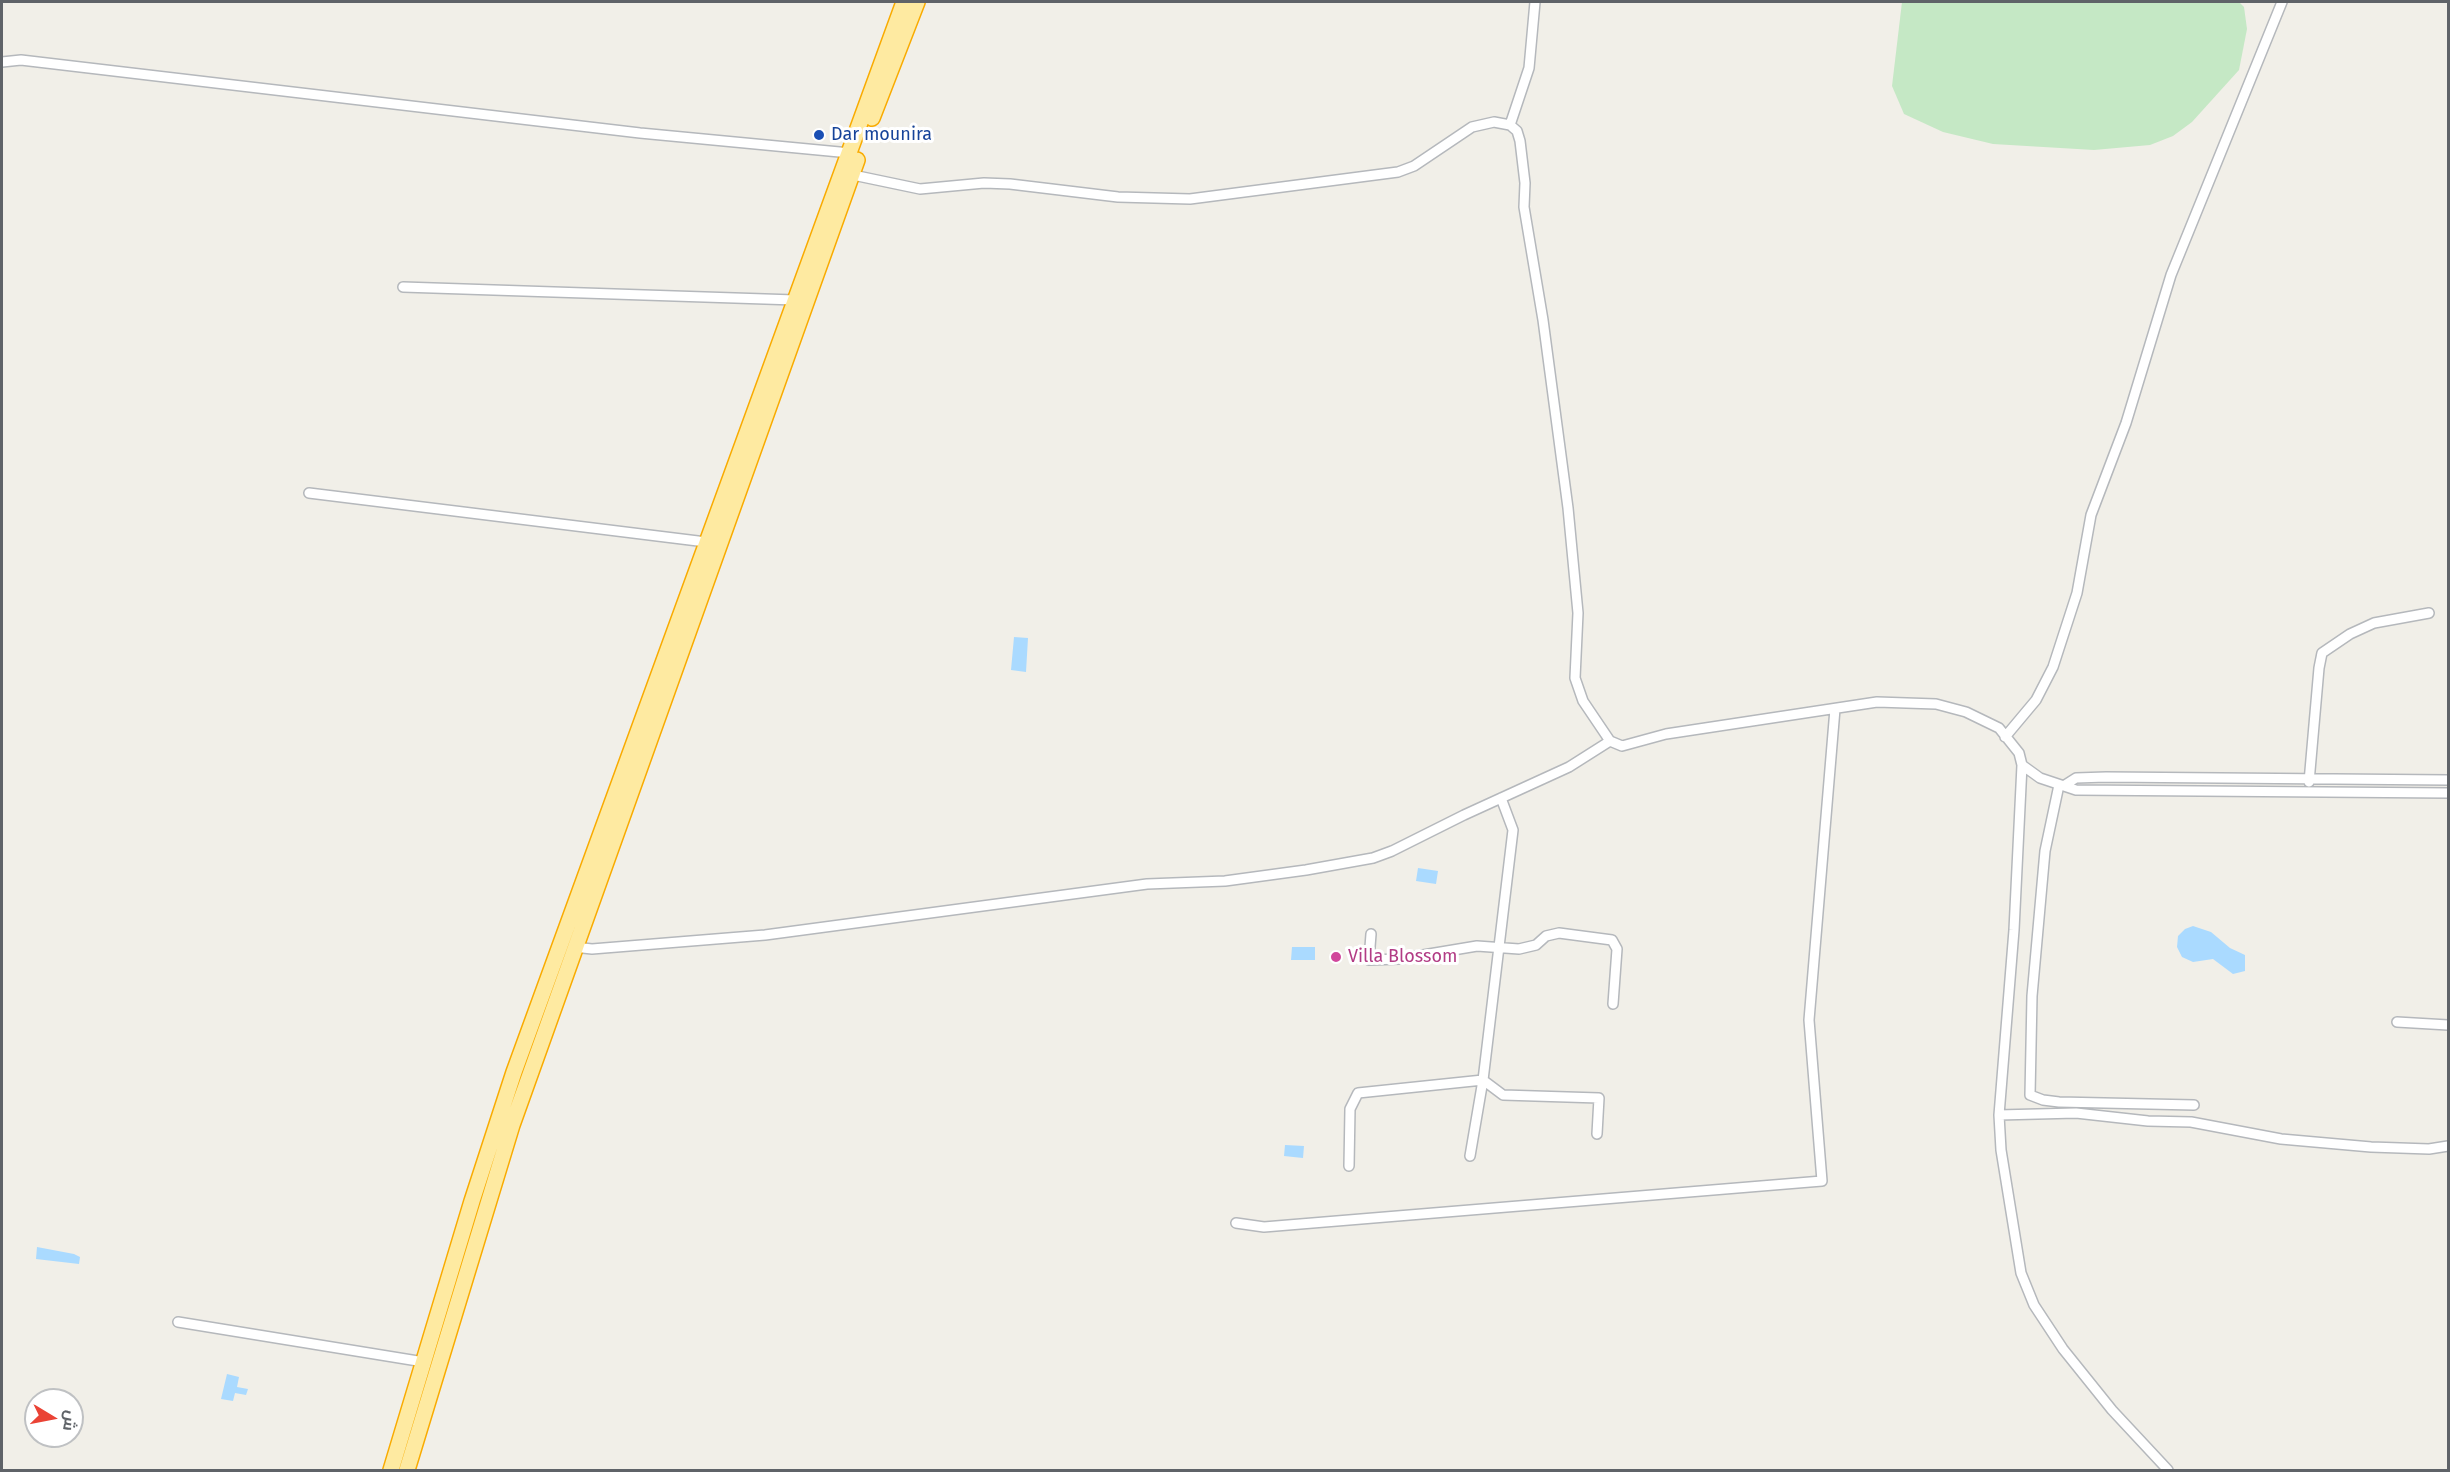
<!DOCTYPE html>
<html>
<head>
<meta charset="utf-8">
<style>
	body { margin:0 }
	#map { position:relative; width:2450px; height:1472px; overflow:hidden; background:#f1efe8; font-family:"Fira Sans",Cairo,sans-serif }
	canvas { display:block }
	.frame { position:absolute; inset:0; border:3px solid #5f6368; pointer-events:none }
	.north { position:absolute; left:24px; top:1388px; width:60px; height:60px; box-sizing:border-box; background:#fff; border:2px solid #bfc1c3; border-radius:50%; rotate:100deg; font-size:16px; font-weight:700; line-height:24px; text-align:center; color:#5f6368 }
	.north::after { content:''; display:block; margin:auto; width:21px; height:27px; background:#ea4335; clip-path:polygon(50% 0,100% 100%,50% 72%,0 100%) }
</style>
</head>
<body>
<div id="map">
<canvas width="2450" height="1472"></canvas>
<div class="frame"></div>
<div class="north">ش</div>
</div>
<script>
const ctx = document.querySelector('canvas').getContext('2d');
ctx.lineJoin = 'round';
function paint(path, color) {
  ctx.fillStyle = color;
  ctx.fill(path, 'evenodd');
}
function toPath(rows) {
  const path = new Path2D();
  for (const r of rows) {
    path.moveTo(r[0], r[1]);
    for (let i = 2; i < r.length; i += 2) path.lineTo(r[i], r[i + 1]);
  }
  return path;
}
function strokePath(path, color, width, dash) {
  ctx.strokeStyle = color;
  ctx.lineWidth = width;
  ctx.lineCap = dash ? 'butt' : 'round';
  ctx.setLineDash(dash || []);
  ctx.stroke(path);
}
function write(font, color, halo, rows, align = 'center') {
  ctx.font = font + ' "Fira Sans",sans-serif';
  ctx.lineWidth = 6;
  ctx.setLineDash([]);
  ctx.textBaseline = 'middle';
  ctx.strokeStyle = halo;
  ctx.fillStyle = color;
  for (const [text, x, y, turn = 0] of rows) {
    ctx.save();
    ctx.translate(x, y);
    ctx.rotate((+turn || 0) * Math.PI / 180);
    ctx.textAlign = isNaN(turn) ? turn : align;
    if (halo) ctx.strokeText(text, 0, 0);
    ctx.fillText(text, 0, 0);
    ctx.restore();
  }
}
paint(toPath([
	[1902,2,2239,2,2244,7,2247,29,2239,70,2192,122,2173,136,2150,145,2094,150,1993,144,1943,132,1904,114,1892,86]
]), '#c5e8c5');
paint(toPath([
	[1014,637,1028,638,1026,672,1011,670],
	[1418,868,1438,871,1436,884,1416,881],
	[2193,926,2211,932,2230,948,2245,955,2245,971,2233,974,2213,959,2193,962,2182,957,2177,947,2178,936,2185,929],
	[1292,947,1315,947,1315,960,1291,960],
	[1285,1145,1304,1146,1303,1158,1284,1156],
	[37,1247,74,1254,80,1257,79,1264,36,1259],
	[227,1374,239,1377,237,1387,248,1389,246,1395,235,1393,233,1401,221,1399]
]), '#aadaff');
const minor = toPath([
	[2,62,21,60,640,133,850,153],
	[1510,125,1529,68,1535,2],
	[853,175,920,189,984,183,1010,184,1118,197,1190,199,1398,172,1414,166,1472,127,1494,122,1510,125,1517,131,1520,141,1525,183,1524,207,1543,320,1568,508,1578,613,1575,678,1583,701,1610,741],
	[403,287,795,300],
	[309,493,706,542],
	[2005,737,2036,700,2053,667,2077,593,2091,515,2126,423,2171,275,2282,2],
	[2022,765,2040,778,2076,790,2448,793],
	[2309,782,2319,668,2322,653,2350,634,2374,623,2429,613],
	[2059,785,2045,851,2032,996,2030,1095,2043,1100,2059,1102,2194,1105],
	[2065,785,2076,778,2106,777,2448,780],
	[1371,934,1369,960,1399,959,1477,946,1519,949,1536,945,1546,936,1559,933,1612,940,1617,949,1613,1004],
	[574,947,592,949,765,935,1147,884,1225,881,1306,870,1373,858,1392,851,1464,815,1569,767,1610,741,1622,746,1666,734,1877,702,1936,704,1966,712,1999,728,2019,753,2022,765,2014,930,1999,1115],
	[2397,1022,2448,1025],
	[1470,1156,1483,1080,1513,830,1501,798],
	[1349,1166,1350,1109,1358,1093,1483,1080,1503,1095,1599,1098,1597,1134],
	[1236,1223,1264,1227,1822,1181,1809,1020,1835,709],
	[178,1322,424,1362],
	[2168,1470,2112,1410,2063,1349,2034,1305,2021,1273,2001,1150,1999,1115,2076,1113,2148,1121,2191,1122,2281,1139,2371,1147,2429,1149,2448,1146]
]);
const trunk = toPath([
	[872,118,917,2],
	[391,1470,472,1201,514,1072,904,2],
	[407,1470,512,1125,857,160]
]);
strokePath(minor, '#b5b8bc', 12);
strokePath(trunk, '#f9ab00', 18);
strokePath(minor, '#fff', 9);
strokePath(trunk, '#feeaa1', 15);
for (const [x, y, r, color] of [
	[819,135,6,"#1a4fb4"],
	[1336,957,6,"#d1479c"]
]) {
  const dot = new Path2D();
  dot.arc(x, y, r, 0, 2 * Math.PI);
  ctx.fillStyle = color;
  ctx.fill(dot);
  strokePath(dot, '#fff', 2);
}
write('18px', '#164399', '#fff', [
	["Dar mounira",831,135]
], 'left');
write('18px', '#b23c85', '#fff', [
	["Villa Blossom",1348,957]
], 'left');
</script>
</body>
</html>
